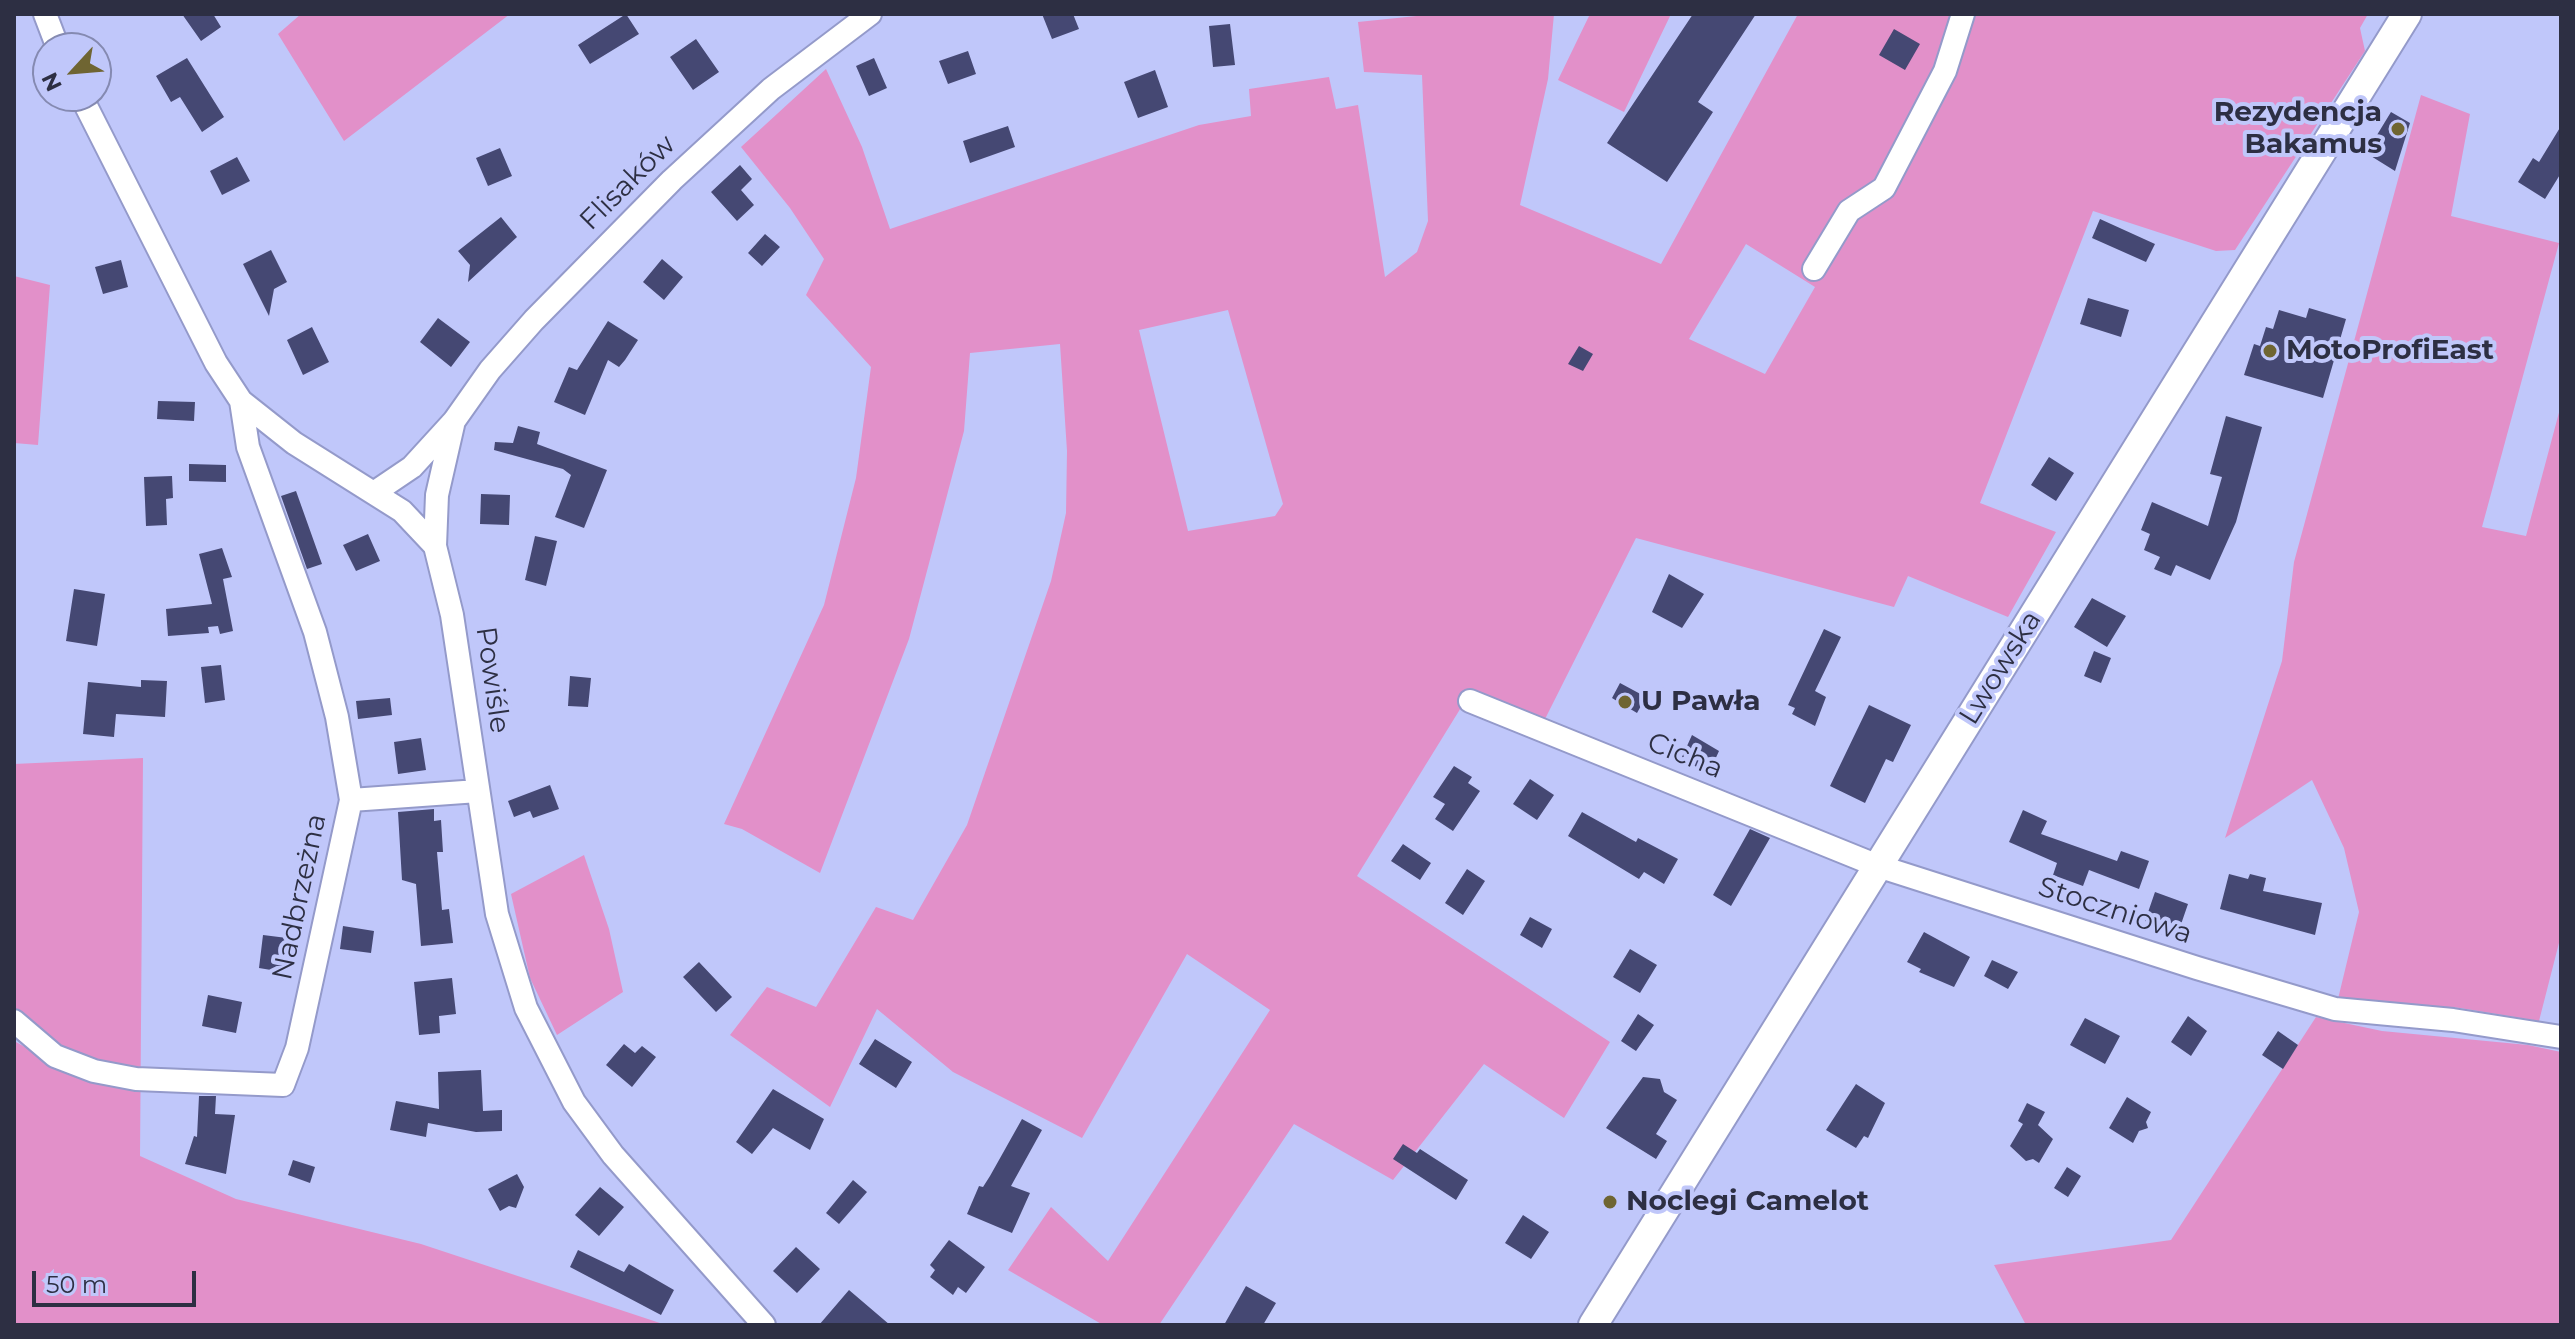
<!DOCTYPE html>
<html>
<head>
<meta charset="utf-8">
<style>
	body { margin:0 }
	#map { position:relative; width:2575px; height:1339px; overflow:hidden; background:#c0c7fa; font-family:Montserrat,sans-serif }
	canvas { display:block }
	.frame { position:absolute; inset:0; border:16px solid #2d2f43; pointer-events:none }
	.north { position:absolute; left:32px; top:32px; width:80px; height:80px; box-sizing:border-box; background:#c0c7fa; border:2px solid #858ab1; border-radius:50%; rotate:244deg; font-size:22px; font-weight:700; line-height:32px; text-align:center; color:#2d2f43 }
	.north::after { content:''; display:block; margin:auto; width:28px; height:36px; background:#6f6532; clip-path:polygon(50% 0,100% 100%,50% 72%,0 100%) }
	.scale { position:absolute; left:32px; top:1271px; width:164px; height:36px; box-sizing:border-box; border:4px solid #2d2f43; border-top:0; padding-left:10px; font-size:24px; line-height:28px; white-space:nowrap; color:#2d2f43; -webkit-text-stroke:6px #c0c7fa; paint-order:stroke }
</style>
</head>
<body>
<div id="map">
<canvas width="2575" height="1339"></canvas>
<div class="frame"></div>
<div class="north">N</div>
<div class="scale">50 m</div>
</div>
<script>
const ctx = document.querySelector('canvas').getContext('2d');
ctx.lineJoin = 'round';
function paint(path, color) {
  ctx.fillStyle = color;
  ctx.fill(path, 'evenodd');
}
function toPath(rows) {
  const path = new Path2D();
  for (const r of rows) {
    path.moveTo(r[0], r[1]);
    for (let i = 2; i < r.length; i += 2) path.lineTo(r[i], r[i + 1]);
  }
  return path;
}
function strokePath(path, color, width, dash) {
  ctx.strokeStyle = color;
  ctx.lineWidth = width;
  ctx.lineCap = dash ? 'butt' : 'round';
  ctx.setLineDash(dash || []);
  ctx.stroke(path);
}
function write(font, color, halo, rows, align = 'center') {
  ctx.font = font + ' Montserrat,sans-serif';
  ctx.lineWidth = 8;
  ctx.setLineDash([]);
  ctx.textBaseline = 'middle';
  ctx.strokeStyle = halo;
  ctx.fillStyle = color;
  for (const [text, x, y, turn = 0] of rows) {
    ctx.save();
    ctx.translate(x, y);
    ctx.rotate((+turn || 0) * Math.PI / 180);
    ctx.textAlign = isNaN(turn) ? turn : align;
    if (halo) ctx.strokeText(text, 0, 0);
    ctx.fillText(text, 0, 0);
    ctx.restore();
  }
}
paint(toPath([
	[301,14,510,14,344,141,278,34],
	[1436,14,1554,14,1548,79,1520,205,1661,264,1798,14,2368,14,2360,28,2365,51,2235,250,2216,251,2093,211,1980,503,2056,532,2008,617,1908,576,1894,607,1636,538,1544,721,1462,706,1357,876,1610,1042,1564,1118,1484,1064,1393,1180,1294,1124,1159,1325,1103,1325,1008,1270,1051,1207,1108,1261,1270,1010,1187,954,1082,1138,953,1072,877,1009,830,1107,730,1035,767,987,816,1007,876,907,913,920,967,825,1051,581,1066,513,1067,451,1060,344,970,353,964,431,909,639,820,873,742,829,724,824,824,605,856,478,871,367,806,295,824,259,790,208,741,147,826,69,862,147,890,229,1199,125,1251,116,1249,89,1329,77,1336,109,1358,105,1385,277,1417,252,1428,221,1422,75,1364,72,1358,22],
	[1746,244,1815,287,1765,374,1689,339],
	[1228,310,1283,504,1275,516,1188,531,1139,330],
	[1590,14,1671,14,1624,112,1558,80],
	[2421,95,2470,114,2451,216,2559,243,2482,527,2526,536,2561,405,2561,935,2539,1021,2460,1008,2338,999,2359,912,2344,848,2312,780,2225,838,2282,661,2294,562],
	[14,276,50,285,38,445,14,443],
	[143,758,140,1156,236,1199,421,1244,666,1325,14,1325,14,1041,27,1048,29,1027,14,1009,14,764],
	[584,855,609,929,623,992,557,1035,530,978,511,894],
	[2316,1017,2382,1031,2528,1045,2561,1052,2561,1325,2026,1325,1994,1265,2171,1240]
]), '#e290c9');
paint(toPath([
	[182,14,213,14,221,27,201,41],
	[626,14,639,34,590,64,578,45],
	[1042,14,1073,14,1079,29,1052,39],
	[1693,14,1756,14,1698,102,1713,112,1667,182,1607,143],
	[1230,24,1235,65,1213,67,1209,26],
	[1894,29,1920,44,1905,70,1879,55],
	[696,39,719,72,693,90,670,57],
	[968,51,976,74,948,84,939,61],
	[187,58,224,117,202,132,180,97,171,102,156,76],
	[874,58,887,88,869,96,856,66],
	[1155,70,1168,107,1138,118,1124,82],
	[2391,112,2410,123,2395,171,2366,153],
	[1008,126,1015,147,970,163,963,141],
	[2561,126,2561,173,2545,199,2518,182,2533,158,2539,162],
	[500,148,512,176,488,186,476,158],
	[237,157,250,181,222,195,210,171],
	[740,165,752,179,741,190,754,205,737,221,711,192],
	[501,217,517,237,468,282,470,265,458,251],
	[2100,219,2155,244,2146,262,2092,238],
	[765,234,780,247,762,266,748,253],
	[271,250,287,282,274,289,269,316,243,264],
	[662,259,683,277,664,300,643,282],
	[121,260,128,287,103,294,95,267],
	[2088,298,2129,310,2121,337,2080,324],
	[2309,308,2346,319,2323,398,2244,375,2254,344,2260,346,2266,327,2273,329,2279,310,2306,318],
	[438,318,470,342,451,367,420,342],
	[608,321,638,340,625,360,619,367,608,360,585,415,554,402,569,367,577,370],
	[312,327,329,362,303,375,287,340],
	[1579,346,1593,354,1583,371,1568,364],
	[158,401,195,402,194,421,157,419],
	[2226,416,2262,427,2236,522,2210,580,2176,565,2171,576,2154,569,2160,557,2144,550,2150,534,2141,530,2152,502,2208,526,2222,477,2210,474],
	[518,426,540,432,537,444,607,470,584,528,555,517,571,475,563,469,494,450,495,442,513,443],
	[2049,457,2074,473,2056,501,2031,485],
	[189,464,226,465,226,482,189,481],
	[172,476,173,498,166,499,167,525,146,526,144,477],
	[296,491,322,564,307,569,281,496],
	[481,494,510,495,509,525,480,524],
	[368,534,380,561,356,571,343,545],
	[535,536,557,541,546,586,525,580],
	[222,548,232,577,223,579,233,631,220,634,218,626,208,627,209,633,168,636,166,609,212,604,199,554],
	[1669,574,1704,594,1682,628,1652,612],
	[74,589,105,594,97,646,66,641],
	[2092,598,2126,616,2107,647,2074,627],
	[1824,629,1841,637,1815,691,1826,697,1815,726,1792,714,1795,708,1788,705],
	[2094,651,2111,658,2101,683,2084,676],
	[221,665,225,700,205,703,201,667],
	[570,676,591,678,588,707,568,706],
	[141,680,167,681,165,717,116,714,114,737,83,734,88,682,141,687],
	[1620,683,1646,697,1637,713,1612,698],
	[390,698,392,715,358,719,356,701],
	[1869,705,1911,725,1893,762,1886,759,1865,803,1830,786],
	[1692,735,1719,751,1708,775,1682,757],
	[421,738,426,770,398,774,394,742],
	[1454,766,1472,777,1468,783,1480,791,1453,831,1435,819,1445,804,1433,797],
	[1530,779,1554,795,1537,820,1513,804],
	[550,785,559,809,533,818,530,811,514,817,508,801],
	[434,809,434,821,441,820,443,852,437,852,442,910,449,909,453,943,421,946,416,884,402,880,398,812],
	[2023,810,2047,821,2041,834,2117,861,2121,851,2149,861,2139,889,2089,870,2083,886,2053,875,2057,863,2009,842],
	[1582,812,1636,842,1638,838,1678,859,1664,884,1644,872,1639,879,1568,836],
	[1750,829,1770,838,1731,906,1713,895],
	[1403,844,1431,863,1420,880,1391,861],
	[1467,869,1485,881,1463,915,1445,903],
	[2229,874,2248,879,2250,874,2266,878,2263,891,2322,903,2315,935,2220,909],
	[2155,892,2188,904,2178,933,2169,930,2158,936,2154,924,2145,921],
	[1530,917,1552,929,1542,948,1520,935],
	[343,926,374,931,371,953,340,949],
	[1924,932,1970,957,1954,987,1919,972,1921,969,1907,962],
	[263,935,287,938,283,972,259,968],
	[1630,949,1657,965,1640,993,1613,977],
	[1992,960,2018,972,2008,989,1984,976],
	[699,962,732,997,716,1012,683,977],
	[452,978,456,1014,439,1016,440,1033,419,1035,414,982],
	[208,995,242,1002,236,1033,202,1026],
	[1638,1014,1654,1025,1636,1051,1621,1041],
	[2188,1016,2207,1031,2191,1056,2171,1042],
	[2085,1018,2120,1036,2105,1064,2070,1045],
	[2278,1031,2298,1045,2283,1069,2262,1055],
	[875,1039,912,1062,896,1088,859,1064],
	[624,1044,635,1053,642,1046,656,1057,632,1087,606,1065],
	[481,1070,483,1111,502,1110,502,1131,476,1132,428,1123,426,1137,390,1130,396,1101,439,1109,438,1072],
	[1643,1077,1660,1079,1664,1092,1677,1100,1656,1134,1667,1141,1656,1159,1606,1128],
	[1856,1084,1885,1103,1868,1138,1864,1136,1856,1148,1826,1130],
	[773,1089,824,1119,810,1150,773,1128,752,1154,736,1142],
	[199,1096,216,1096,215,1114,235,1115,226,1174,185,1164,194,1136,197,1137],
	[2127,1097,2151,1112,2146,1122,2148,1128,2139,1131,2133,1143,2109,1128],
	[2027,1103,2045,1112,2038,1125,2053,1139,2039,1163,2033,1159,2026,1161,2010,1146,2023,1124,2018,1121],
	[1022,1119,1042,1130,1011,1186,1030,1193,1012,1233,967,1214,979,1186,983,1187,990,1176],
	[1403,1144,1417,1153,1420,1149,1468,1180,1456,1200,1393,1159],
	[293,1160,315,1167,310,1183,288,1175],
	[2067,1167,2081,1176,2068,1197,2054,1188],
	[517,1174,524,1187,516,1208,509,1206,500,1211,488,1189],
	[853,1180,867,1192,839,1224,826,1213],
	[600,1187,624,1207,599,1236,575,1215],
	[1523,1215,1549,1232,1531,1259,1505,1243],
	[949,1240,985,1267,966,1293,958,1287,953,1295,930,1277,935,1270,930,1265],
	[796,1247,820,1269,797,1293,773,1271],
	[578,1250,624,1272,629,1264,674,1290,661,1315,570,1267],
	[1246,1286,1276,1303,1263,1325,1224,1325],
	[849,1290,890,1325,819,1325]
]), '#454873');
const minor = toPath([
	[45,14,58,48],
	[81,96,216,363,241,401,294,443,402,511,435,546,452,615,497,914,526,1008,574,1102,613,1155,764,1325],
	[1814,269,1849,211,1884,188,1945,71,1963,14],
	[375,492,412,467,454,421,490,370,534,320,672,180,771,89,870,14],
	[435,546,437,495,453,425],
	[1470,701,1878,866,2197,968,2335,1009,2453,1020,2561,1037],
	[351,800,478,791],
	[14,1021,55,1056,94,1071,136,1079,283,1085,297,1048,351,800,337,717,315,632,248,447,241,401]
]);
const major = toPath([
	[1593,1325,2407,14]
]);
strokePath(minor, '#949aca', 26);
strokePath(major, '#949aca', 32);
strokePath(minor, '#fff', 22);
strokePath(major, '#fff', 28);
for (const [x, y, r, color] of [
	[2398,129,8,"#6f6532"],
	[2270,351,8,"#6f6532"],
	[1625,702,8,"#6f6532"],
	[1610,1202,8,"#6f6532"]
]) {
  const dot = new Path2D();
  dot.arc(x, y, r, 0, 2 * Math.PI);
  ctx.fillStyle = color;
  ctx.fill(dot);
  strokePath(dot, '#c0c7fa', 3);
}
write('bold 28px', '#2d2f43', '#c0c7fa', [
	["Rezydencja",2382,113,"right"],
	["Bakamus",2382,145,"right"],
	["MotoProfiEast",2286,351],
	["U Pawła",1641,702],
	["Noclegi Camelot",1626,1202]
], 'left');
write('28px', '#2d2f43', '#c0c7fa', [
	["Flisaków",628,183,-45],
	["Lwowska",2001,668,-58],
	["Powiśle",492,680,82],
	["Cicha",1685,756,22],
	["Nadbrzeżna",300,897,-78],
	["Stoczniowa",2115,911,18]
]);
</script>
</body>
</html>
